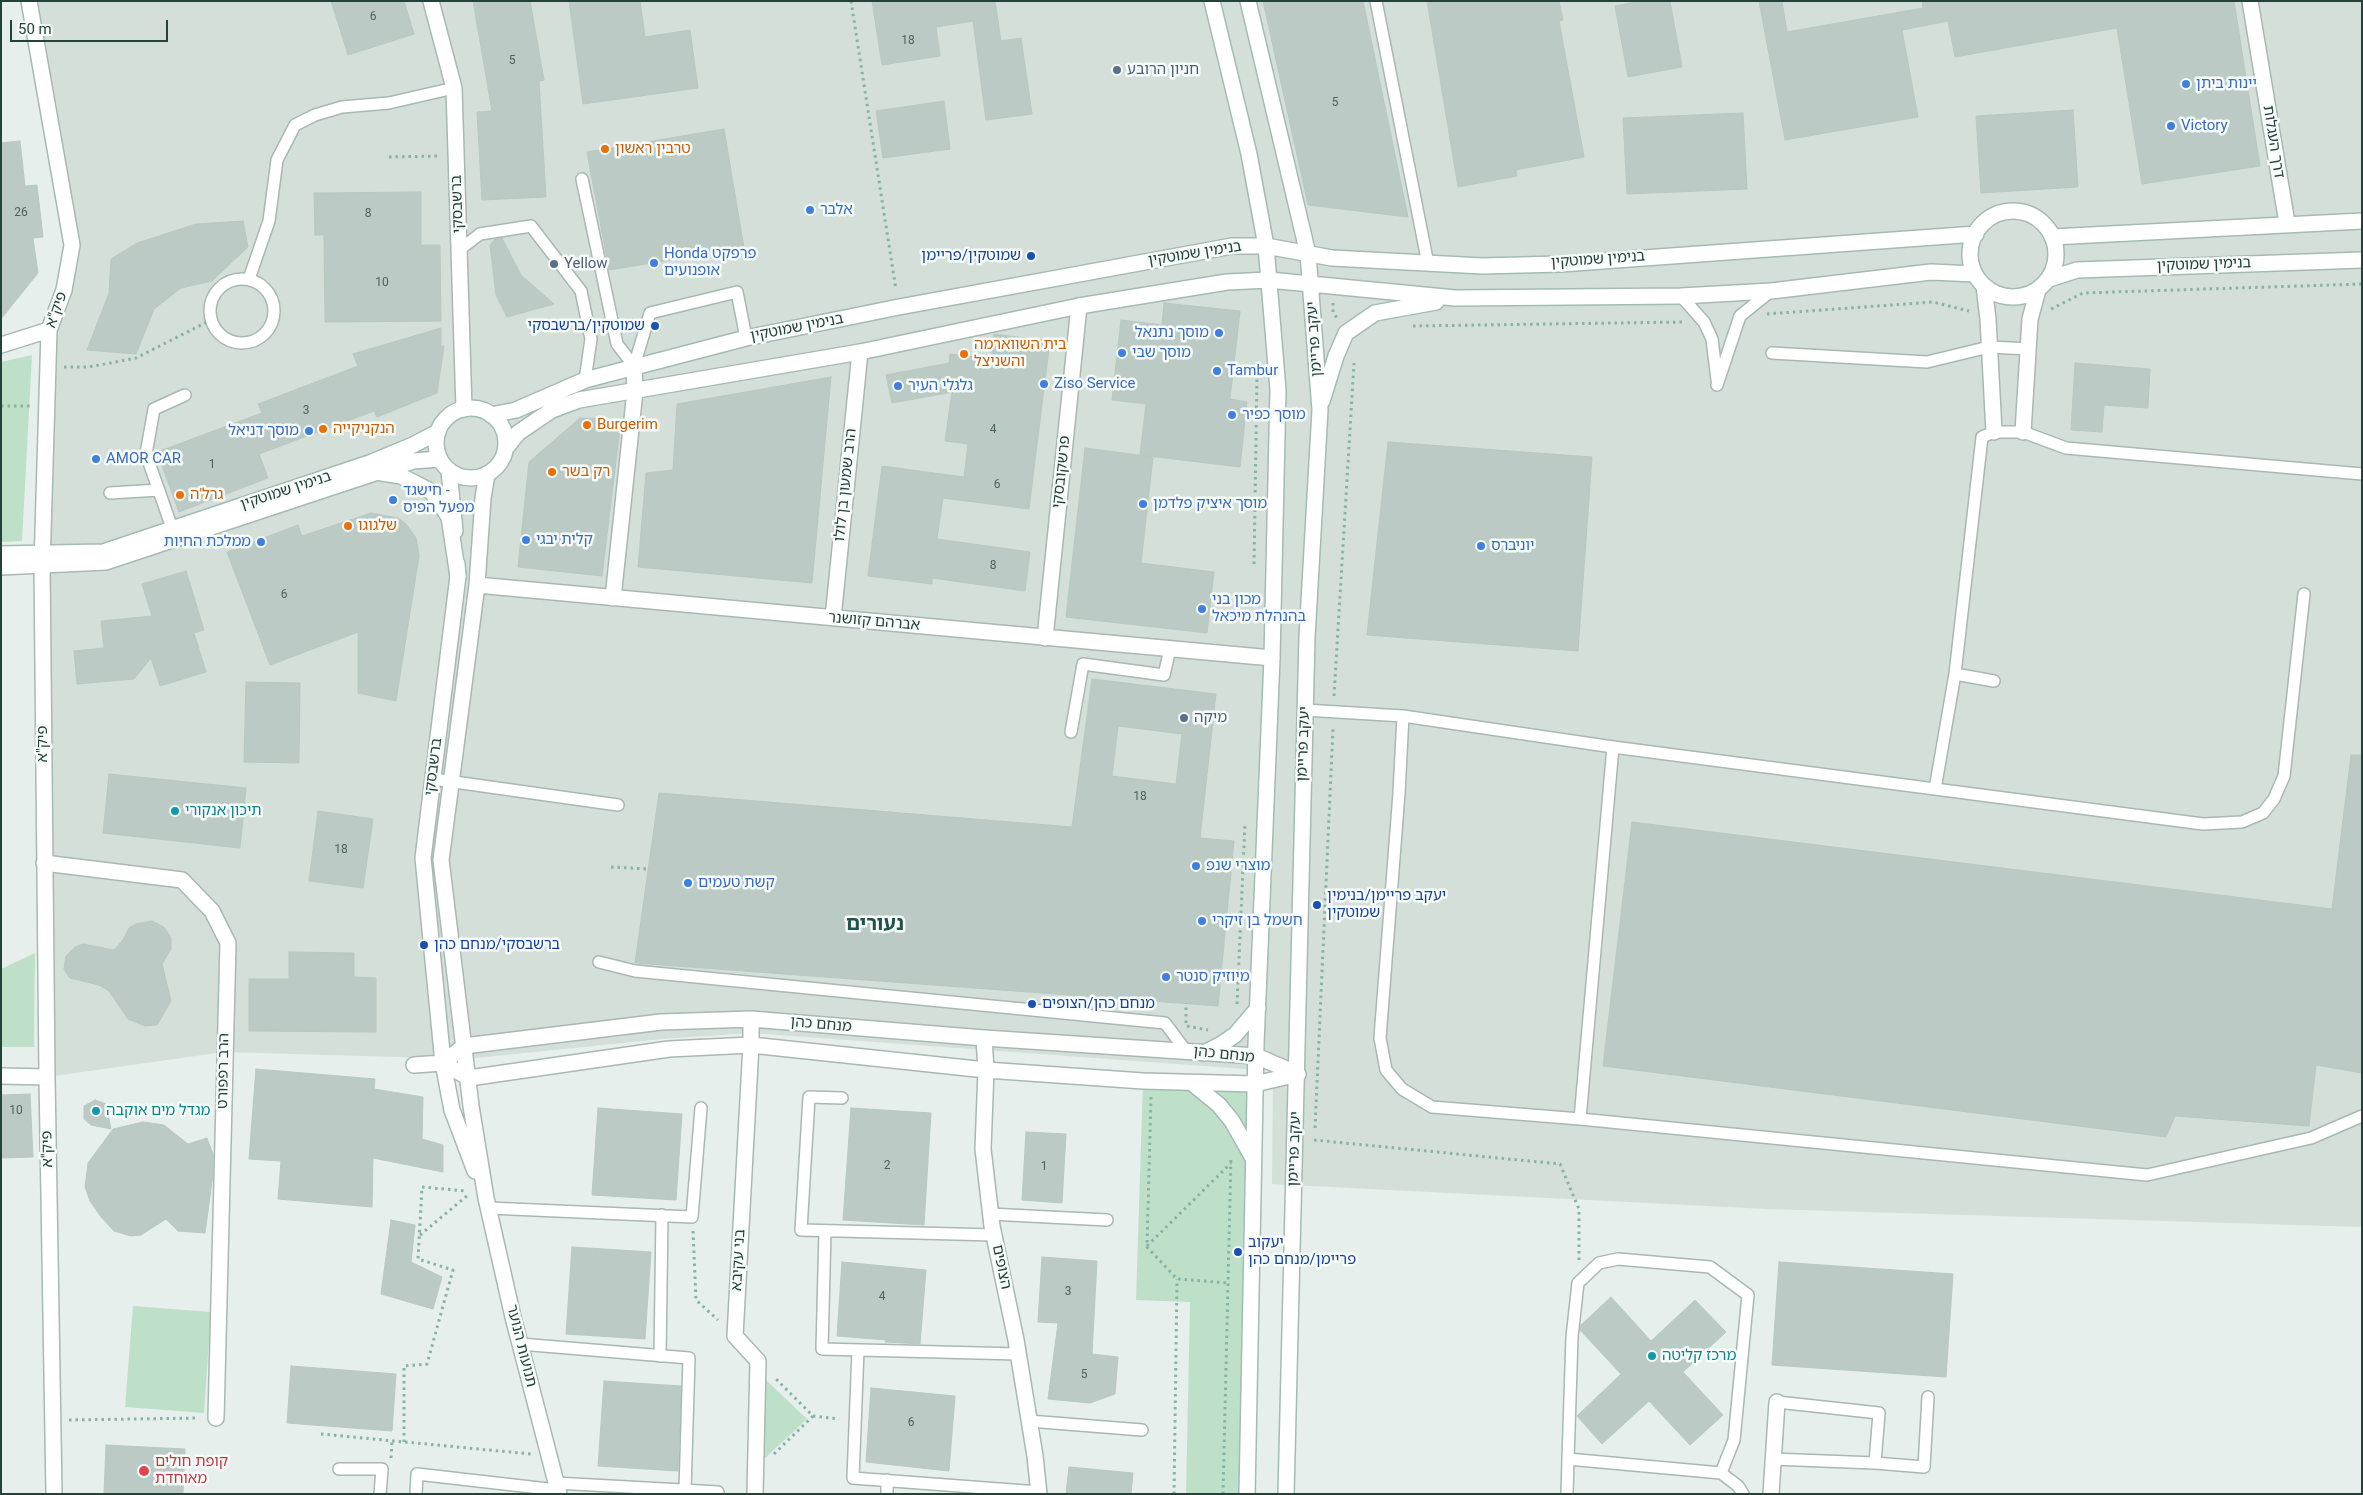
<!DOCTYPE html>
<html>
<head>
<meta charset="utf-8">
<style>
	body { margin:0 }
	#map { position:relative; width:2363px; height:1495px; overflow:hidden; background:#e6efeb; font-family:Roboto,sans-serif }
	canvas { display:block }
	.frame { position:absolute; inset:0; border:2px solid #24423a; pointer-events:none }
	.scale { position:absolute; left:10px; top:20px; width:158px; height:22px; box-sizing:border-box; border:2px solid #24423a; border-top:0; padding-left:6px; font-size:15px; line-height:18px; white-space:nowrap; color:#24423a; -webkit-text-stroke:4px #f7fbf9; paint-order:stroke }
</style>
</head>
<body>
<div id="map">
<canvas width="2363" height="1495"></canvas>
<div class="frame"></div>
<div class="scale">50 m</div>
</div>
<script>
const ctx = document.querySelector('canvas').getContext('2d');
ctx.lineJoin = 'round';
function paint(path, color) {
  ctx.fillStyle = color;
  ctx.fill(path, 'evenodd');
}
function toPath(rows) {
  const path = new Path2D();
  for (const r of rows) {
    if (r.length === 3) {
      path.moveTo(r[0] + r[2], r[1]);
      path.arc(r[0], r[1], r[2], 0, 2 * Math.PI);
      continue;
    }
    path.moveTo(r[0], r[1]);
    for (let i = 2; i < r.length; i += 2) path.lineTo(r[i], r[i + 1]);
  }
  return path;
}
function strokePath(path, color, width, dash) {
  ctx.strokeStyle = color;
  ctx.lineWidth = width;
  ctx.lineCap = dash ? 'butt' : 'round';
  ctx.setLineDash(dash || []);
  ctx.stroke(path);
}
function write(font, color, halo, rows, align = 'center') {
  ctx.font = font + ' Roboto,"Noto Sans Hebrew",sans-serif';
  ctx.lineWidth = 5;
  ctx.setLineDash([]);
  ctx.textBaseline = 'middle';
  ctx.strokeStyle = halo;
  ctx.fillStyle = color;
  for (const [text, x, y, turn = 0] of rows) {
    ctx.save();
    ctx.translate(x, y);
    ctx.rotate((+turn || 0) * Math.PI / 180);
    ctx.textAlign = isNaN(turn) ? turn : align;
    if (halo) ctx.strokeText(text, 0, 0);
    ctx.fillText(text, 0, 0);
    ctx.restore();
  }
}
paint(toPath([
	[29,1,2362,1,2362,1227,1766,1209,1272,1184,1273,1071,751,1033,662,1039,466,1059,224,1052,47,1077,49,330,72,245]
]), '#d4dfda');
paint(toPath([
	[32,355,22,541,1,542,1,362],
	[35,953,34,1047,1,1047,1,969],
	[1143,1081,1248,1084,1247,1494,1186,1494,1190,1302,1136,1300],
	[133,1306,211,1312,204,1413,125,1407],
	[766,1380,807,1419,764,1459]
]), '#bfe0c8');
const building = toPath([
	[331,1,404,1,414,34,348,55,331,1],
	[473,1,530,1,544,80,539,81,546,197,482,200,477,112,492,111,473,1],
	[569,1,640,1,645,37,690,30,698,88,583,104,569,1],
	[872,1,995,1,1001,41,1021,38,1032,114,986,120,973,21,936,27,940,56,882,65,872,1],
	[1263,1,1363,1,1408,217,1308,205,1263,1],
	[1427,1,1559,1,1563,20,1559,21,1584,157,1516,170,1517,176,1458,187,1427,1],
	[1641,1,1670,1,1682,67,1628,77,1615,6,1641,1],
	[1759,1,1782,1,1787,32,1923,8,1922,1,2234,1,2260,166,2142,184,2117,28,1955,57,1948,21,1902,30,1918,117,1785,140,1759,1],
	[944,101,950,149,883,158,876,111,944,101],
	[2073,110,2078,187,1981,193,1976,116,2073,110],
	[1743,113,1747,189,1627,194,1623,118,1743,113],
	[724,129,744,248,609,270,587,152,724,129],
	[20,141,25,186,37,185,43,237,33,238,38,273,1,319,1,143,20,141],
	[421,192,421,245,440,245,441,321,325,322,324,235,315,235,314,193,421,192],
	[243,221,248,247,212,281,181,288,154,309,136,354,87,350,109,293,111,259,137,243,196,224,243,221],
	[502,238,521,275,554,304,507,317,496,295,490,245,495,239,502,238],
	[1164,303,1240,311,1230,399,1247,402,1240,467,1140,455,1146,404,1112,400,1121,320,1162,325,1164,303],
	[441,328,441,346,444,346,437,393,377,417,374,411,259,454,268,478,179,512,157,452,262,413,258,404,358,366,353,354,441,328],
	[994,334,1050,341,1029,509,943,498,937,539,1030,552,1025,591,932,578,932,584,868,576,882,466,964,477,968,444,945,441,952,392,892,403,886,375,949,363,950,354,991,359,994,334],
	[2075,363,2150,369,2148,408,2104,405,2102,432,2071,430,2075,363],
	[831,377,812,583,638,567,646,473,673,470,677,404,831,377],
	[580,418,621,420,602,576,518,567,529,462,580,418],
	[1388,442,1592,457,1578,651,1367,635,1388,442],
	[1085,448,1153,457,1141,563,1214,572,1207,633,1066,617,1085,448],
	[371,513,398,518,406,524,416,538,419,556,396,701,358,693,358,632,270,665,227,552,298,525,302,536,371,513],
	[186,571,204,630,194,633,206,672,160,686,151,658,134,679,77,684,74,651,104,648,101,621,152,616,142,584,186,571],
	[1092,679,1216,694,1200,838,1234,841,1218,1006,635,963,659,793,1072,827,1092,679],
	[1118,726,1182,734,1176,784,1112,776,1118,726],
	[246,682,300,683,299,763,244,762,246,682],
	[2351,755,2362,755,2362,1073,2316,1065,2309,1126,2175,1116,2166,1137,1603,1066,1632,822,2332,909,2351,755],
	[109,774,246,788,240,848,103,833,109,774],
	[318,811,373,819,363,888,309,881,318,811],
	[152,921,164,927,171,938,171,949,162,964,171,1001,157,1025,145,1026,128,1019,109,991,99,985,70,978,64,969,66,956,75,947,83,944,114,950,123,940,129,928,136,924,152,921],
	[289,952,354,953,354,977,376,978,376,1032,249,1031,249,979,289,979,289,952],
	[256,1069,375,1079,374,1089,423,1097,422,1139,443,1145,443,1172,373,1158,372,1207,278,1199,281,1161,249,1159,256,1069],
	[30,1094,33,1157,1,1158,1,1095,30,1094],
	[95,1100,106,1104,111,1129,91,1125,84,1119,84,1106,95,1100],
	[598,1108,682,1114,676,1200,592,1195,598,1108],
	[851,1108,931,1113,924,1225,843,1220,851,1108],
	[143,1122,164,1125,188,1144,207,1138,213,1154,213,1174,205,1233,178,1231,166,1219,141,1235,131,1236,114,1231,101,1217,90,1201,85,1187,88,1163,113,1129,143,1122],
	[1026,1132,1066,1134,1062,1203,1022,1200,1026,1132],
	[391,1220,415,1225,411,1262,442,1277,433,1309,381,1294,391,1220],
	[572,1247,651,1252,645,1339,566,1334,572,1247],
	[1042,1257,1097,1261,1092,1354,1118,1357,1115,1394,1090,1403,1048,1399,1058,1323,1038,1322,1042,1257],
	[842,1262,926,1270,920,1344,885,1342,886,1340,837,1336,842,1262],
	[1779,1262,1953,1274,1946,1377,1772,1365,1779,1262],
	[1611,1297,1651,1341,1695,1300,1726,1332,1683,1372,1723,1415,1690,1445,1649,1401,1602,1444,1577,1416,1621,1374,1580,1330,1581,1325,1611,1297],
	[291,1366,396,1374,392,1431,287,1423,291,1366],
	[604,1381,681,1386,678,1471,598,1466,604,1381],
	[871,1388,955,1396,949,1471,866,1462,871,1388],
	[106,1445,185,1449,183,1494,104,1494,106,1445],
	[1069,1467,1133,1473,1131,1494,1066,1494,1069,1467]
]);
paint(building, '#bbcac4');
strokePath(building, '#b8c9c2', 1);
const lane = toPath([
	[1376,1,1428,264],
	[582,179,617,344,634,366],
	[459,250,480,234,531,226,581,291,591,339,585,380],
	[249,279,269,221,277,160,295,125,315,115,342,107,389,103,454,88],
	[242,311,32],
	[1681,296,1704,322,1712,339,1717,380],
	[1772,353,1927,362,1989,347,2029,349],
	[634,366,650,313,737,292,746,338],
	[1717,385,1740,316,1771,291],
	[110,493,159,490],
	[172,528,146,454,154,409,185,395],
	[1955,674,1994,681],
	[1305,710,1403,716,1613,747,1935,789,1955,674,1982,437,1994,432,2023,432,2066,448,2362,474],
	[1403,716,1399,793,1380,1038,1386,1070,1402,1089,1432,1107,1580,1119,2147,1175,2311,1138,2362,1116],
	[1071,732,1083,664,1164,675,1170,649],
	[433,779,618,805],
	[1935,789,2203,824,2242,822,2263,813,2274,799,2284,776,2304,594],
	[599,962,635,971,1165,1023,1186,1051],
	[842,1098,809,1097,801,1230,994,1235],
	[1580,1119,1613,747],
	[489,1208,692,1217,701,1108],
	[990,1214,1107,1220],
	[825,1231,822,1349,1018,1354],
	[520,1344,689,1358,685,1490],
	[858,1350,853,1478,1039,1492],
	[660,1356,662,1215],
	[1777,1402,1879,1413,1875,1463],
	[1029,1421,1142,1430],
	[1568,1459,1572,1337,1578,1283,1599,1263,1618,1259,1710,1267,1748,1295,1734,1440,1721,1473],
	[1772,1459,1875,1463,1924,1467,1928,1397],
	[339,1469,382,1469,380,1494],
	[556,1483,718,1492,718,1494],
	[416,1494,417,1474,557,1490],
	[887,1494,887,1480],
	[1567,1494,1568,1459,1721,1473,1738,1486,1743,1494]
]);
const street = toPath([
	[29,1,72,245,64,290,49,330,42,565,47,1077,54,1494],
	[431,1,454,88,464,409],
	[2250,1,2287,223],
	[1984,286,1988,319,1994,432],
	[1,345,49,330],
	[2023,432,2030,319,2038,290],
	[449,471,455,531],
	[487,474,483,498,477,585,441,860,471,1106,486,1198,513,1317,559,1494],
	[457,564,458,576,423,858,443,1063,452,1110,475,1171],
	[477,585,1272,658],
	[613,598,635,391,634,366],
	[833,618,860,352],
	[1045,638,1079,306],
	[44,863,182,880,212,911,228,943,216,1418],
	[751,1019,751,1045,735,1336,758,1361,755,1494],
	[984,1038,986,1070,983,1149,992,1226,1016,1340,1035,1456,1039,1494],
	[443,1063,464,1046,661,1022,751,1019,984,1038,1256,1056,1298,1074],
	[414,1065,443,1063,469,1078,669,1049,751,1045,986,1070,1143,1081,1255,1084,1298,1074],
	[1,1076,47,1077],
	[1771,1494,1777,1402]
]);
const secondary = toPath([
	[1212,1,1249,154,1266,246,1278,390,1272,658,1256,1044,1247,1494],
	[1248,1,1308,254,1320,410,1307,637,1286,1494],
	[2013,254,43],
	[2052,237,2362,221],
	[2049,279,2077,270,2362,260],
	[1322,401,1336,356,1346,333,1375,313,1436,302],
	[471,443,35],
	[491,415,516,410,585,380,746,338,899,307,1232,246,1266,246,1332,258,1482,266,1561,264,1976,234],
	[506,448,518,433,534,422,552,410,579,400,860,352,1079,306,1227,282,1269,280,1455,298,1681,296,1771,291,1931,272,1975,274],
	[382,473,401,476,432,492,449,517,458,576],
	[1,554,103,552,372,462,413,445,438,432],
	[1,567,106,562,378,472,413,461,440,459],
	[1204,1053,1220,1045,1235,1035,1258,1008],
	[1192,1083,1219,1105,1232,1121,1253,1158]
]);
strokePath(lane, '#a8b8b2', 14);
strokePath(street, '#a8b8b2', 18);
strokePath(secondary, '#a4bbb3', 18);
strokePath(toPath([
	[851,1,896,290],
	[389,157,439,156],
	[1333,303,1333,312,1337,318],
	[2051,309,2083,293,2362,284],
	[1767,314,1933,302,1969,311],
	[1413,326,1684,322],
	[64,367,89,367,136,358,211,320],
	[1,406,31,406],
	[1254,564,1257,376],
	[1334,696,1354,363],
	[611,867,648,869],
	[1237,1004,1245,823],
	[1186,1023,1186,1003],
	[1187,1026,1208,1030],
	[1151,1097,1147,1247,1177,1279,1228,1283],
	[1315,1128,1333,728],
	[1314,1140,1560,1164,1579,1209,1579,1260],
	[693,1231,696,1300,718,1320],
	[420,1235,468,1195],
	[1147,1246,1231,1163],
	[813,1416,839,1419],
	[69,1420,198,1418],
	[321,1434,531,1454],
	[404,1442,404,1366,427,1364,453,1270,418,1259,422,1187,466,1191],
	[774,1454,813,1416,776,1379],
	[391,1458,392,1441],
	[1174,1494,1177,1279],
	[1223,1494,1231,1157]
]), '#86b3a5', 3, [2.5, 4]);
strokePath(lane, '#fff', 11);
strokePath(street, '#fff', 15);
strokePath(secondary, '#fff', 15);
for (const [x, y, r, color] of [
	[1117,70,5,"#5c6f8a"],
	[2186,84,5,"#3f7fe0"],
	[2171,126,5,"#3f7fe0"],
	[605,149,5,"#e8710a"],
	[810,210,5,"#3f7fe0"],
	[1031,256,5,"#1a4fb4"],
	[654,263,5,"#3f7fe0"],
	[554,264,5,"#5c6f8a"],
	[655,326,5,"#1a4fb4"],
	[1219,333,5,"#3f7fe0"],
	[1122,353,5,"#3f7fe0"],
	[964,354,5,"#e8710a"],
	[1217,371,5,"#3f7fe0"],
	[1044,384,5,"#3f7fe0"],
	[898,386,5,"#3f7fe0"],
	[1232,415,5,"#3f7fe0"],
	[587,425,5,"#e8710a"],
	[323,429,5,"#e8710a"],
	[309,431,5,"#3f7fe0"],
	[96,459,5,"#3f7fe0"],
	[552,472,5,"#e8710a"],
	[180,495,5,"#e8710a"],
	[393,500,5,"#3f7fe0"],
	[1143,504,5,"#3f7fe0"],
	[348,526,5,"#e8710a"],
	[526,540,5,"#3f7fe0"],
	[261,542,5,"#3f7fe0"],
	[1481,546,5,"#3f7fe0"],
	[1202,609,5,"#3f7fe0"],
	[1184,718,5,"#5c6f8a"],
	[175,811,5,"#0f9aa8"],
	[1196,866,5,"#3f7fe0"],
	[688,883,5,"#3f7fe0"],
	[1317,905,5,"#1a4fb4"],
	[1202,921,5,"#3f7fe0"],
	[424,945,5,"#1a4fb4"],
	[1166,977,5,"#3f7fe0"],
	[1032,1004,5,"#1a4fb4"],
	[96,1111,5,"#0f9aa8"],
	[1238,1252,5,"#1a4fb4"],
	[1652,1356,5,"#0f9aa8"],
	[144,1471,6,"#e0444e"]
]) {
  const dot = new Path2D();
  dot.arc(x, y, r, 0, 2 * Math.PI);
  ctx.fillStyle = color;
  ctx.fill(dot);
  strokePath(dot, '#f7fbf9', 2);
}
write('12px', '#4a645c', null, [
	["6",373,17],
	["18",908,41],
	["5",512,61],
	["5",1335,103],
	["26",21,213],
	["8",368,214],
	["10",382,283],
	["3",306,411],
	["4",993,430],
	["1",212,465],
	["6",997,485],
	["8",993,566],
	["6",284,595],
	["18",1140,797],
	["18",341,850],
	["10",16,1111],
	["2",887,1166],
	["1",1044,1167],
	["3",1068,1292],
	["4",882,1297],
	["5",1084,1375],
	["6",911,1423]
]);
write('15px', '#4e5e75', '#f7fbf9', [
	["חניון הרובע",1127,70],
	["Yellow",564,264],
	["מיקה",1194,718]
], 'left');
write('15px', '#366cbe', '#f7fbf9', [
	["יינות ביתן",2196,84],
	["Victory",2181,126],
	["אלבר",820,210],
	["Honda פרפקט",664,254],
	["אופנועים",664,271],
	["מוסך נתנאל",1209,333,"right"],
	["מוסך שבי",1132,353],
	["Tambur",1227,371],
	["Ziso Service",1054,384],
	["גלגלי העיר",908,386],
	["מוסך כפיר",1242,415],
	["מוסך דניאל",299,431,"right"],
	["AMOR CAR",106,459],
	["חישגד -",403,491],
	["מפעל הפיס",403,508],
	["מוסך איציק פלדמן",1153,504],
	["קלית יבגי",536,540],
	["ממלכת החיות",251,542,"right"],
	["יוניברס",1491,546],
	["מכון בני",1212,600],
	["בהנהלת מיכאל",1212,617],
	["מוצרי שנפ",1206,866],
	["קשת טעמים",698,883],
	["חשמל בן זיקרי",1212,921],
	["מיוזיק סנטר",1176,977]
], 'left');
write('15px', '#24423a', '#f7fbf9', [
	["דרך העגלות",2273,142,81],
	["ברשבסקי",458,204,-92],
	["בנימין שמוטקין",1195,254,-9],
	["בנימין שמוטקין",1598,260,-4],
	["בנימין שמוטקין",2204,265,-2],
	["פיק\"א",57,310,-71],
	["בנימין שמוטקין",797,328,-11],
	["יעקב פריימן",1315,339,-94],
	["פרשקובסקי",1062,472,-84],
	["הרב שמעון בן לולו",846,485,-84],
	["בנימין שמוטקין",286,491,-18],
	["אברהם קזושנר",874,622,5],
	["פיק\"א",43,744,-90],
	["יעקב פריימן",1304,744,-88],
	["ברשבסקי",434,767,-83],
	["מנחם כהן",821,1025,5],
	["מנחם כהן",1224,1055,6],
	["הרב רפפורט",224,1071,-89],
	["פיק\"א",48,1149,-91],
	["יעקב פריימן",1295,1149,-88],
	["בני עקיבא",739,1260,-87],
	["הצופים",1001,1267,78],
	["תנועות הנוער",521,1346,76]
]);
write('15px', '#c56008', '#f7fbf9', [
	["טרבין ראשון",615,149],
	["בית השווארמה",974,345],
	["והשניצל",974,362],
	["Burgerim",597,425],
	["הנקניקייה",333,429],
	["רק בשר",562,472],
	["גרל'ה",190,495],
	["שלגוגו",358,526]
], 'left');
write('15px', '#164399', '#f7fbf9', [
	["שמוטקין/פריימן",1021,256,"right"],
	["שמוטקין/ברשבסקי",645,326,"right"],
	["יעקב פריימן/בנימין",1327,896],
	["שמוטקין",1327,913],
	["ברשבסקי/מנחם כהן",434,945],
	["מנחם כהן/הצופים",1042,1004],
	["יעקוב",1248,1243],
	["פריימן/מנחם כהן",1248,1260]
], 'left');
write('15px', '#0d838f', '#f7fbf9', [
	["תיכון אנקורי",185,811],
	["מגדל מים אוקבה",106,1111],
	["מרכז קליטה",1662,1356]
], 'left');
write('15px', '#be3a42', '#f7fbf9', [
	["קופת חולים",155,1462],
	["מאוחדת",155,1479]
], 'left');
write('bold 20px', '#1f5548', '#f7fbf9', [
	["נעורים",875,925]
]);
</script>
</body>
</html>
